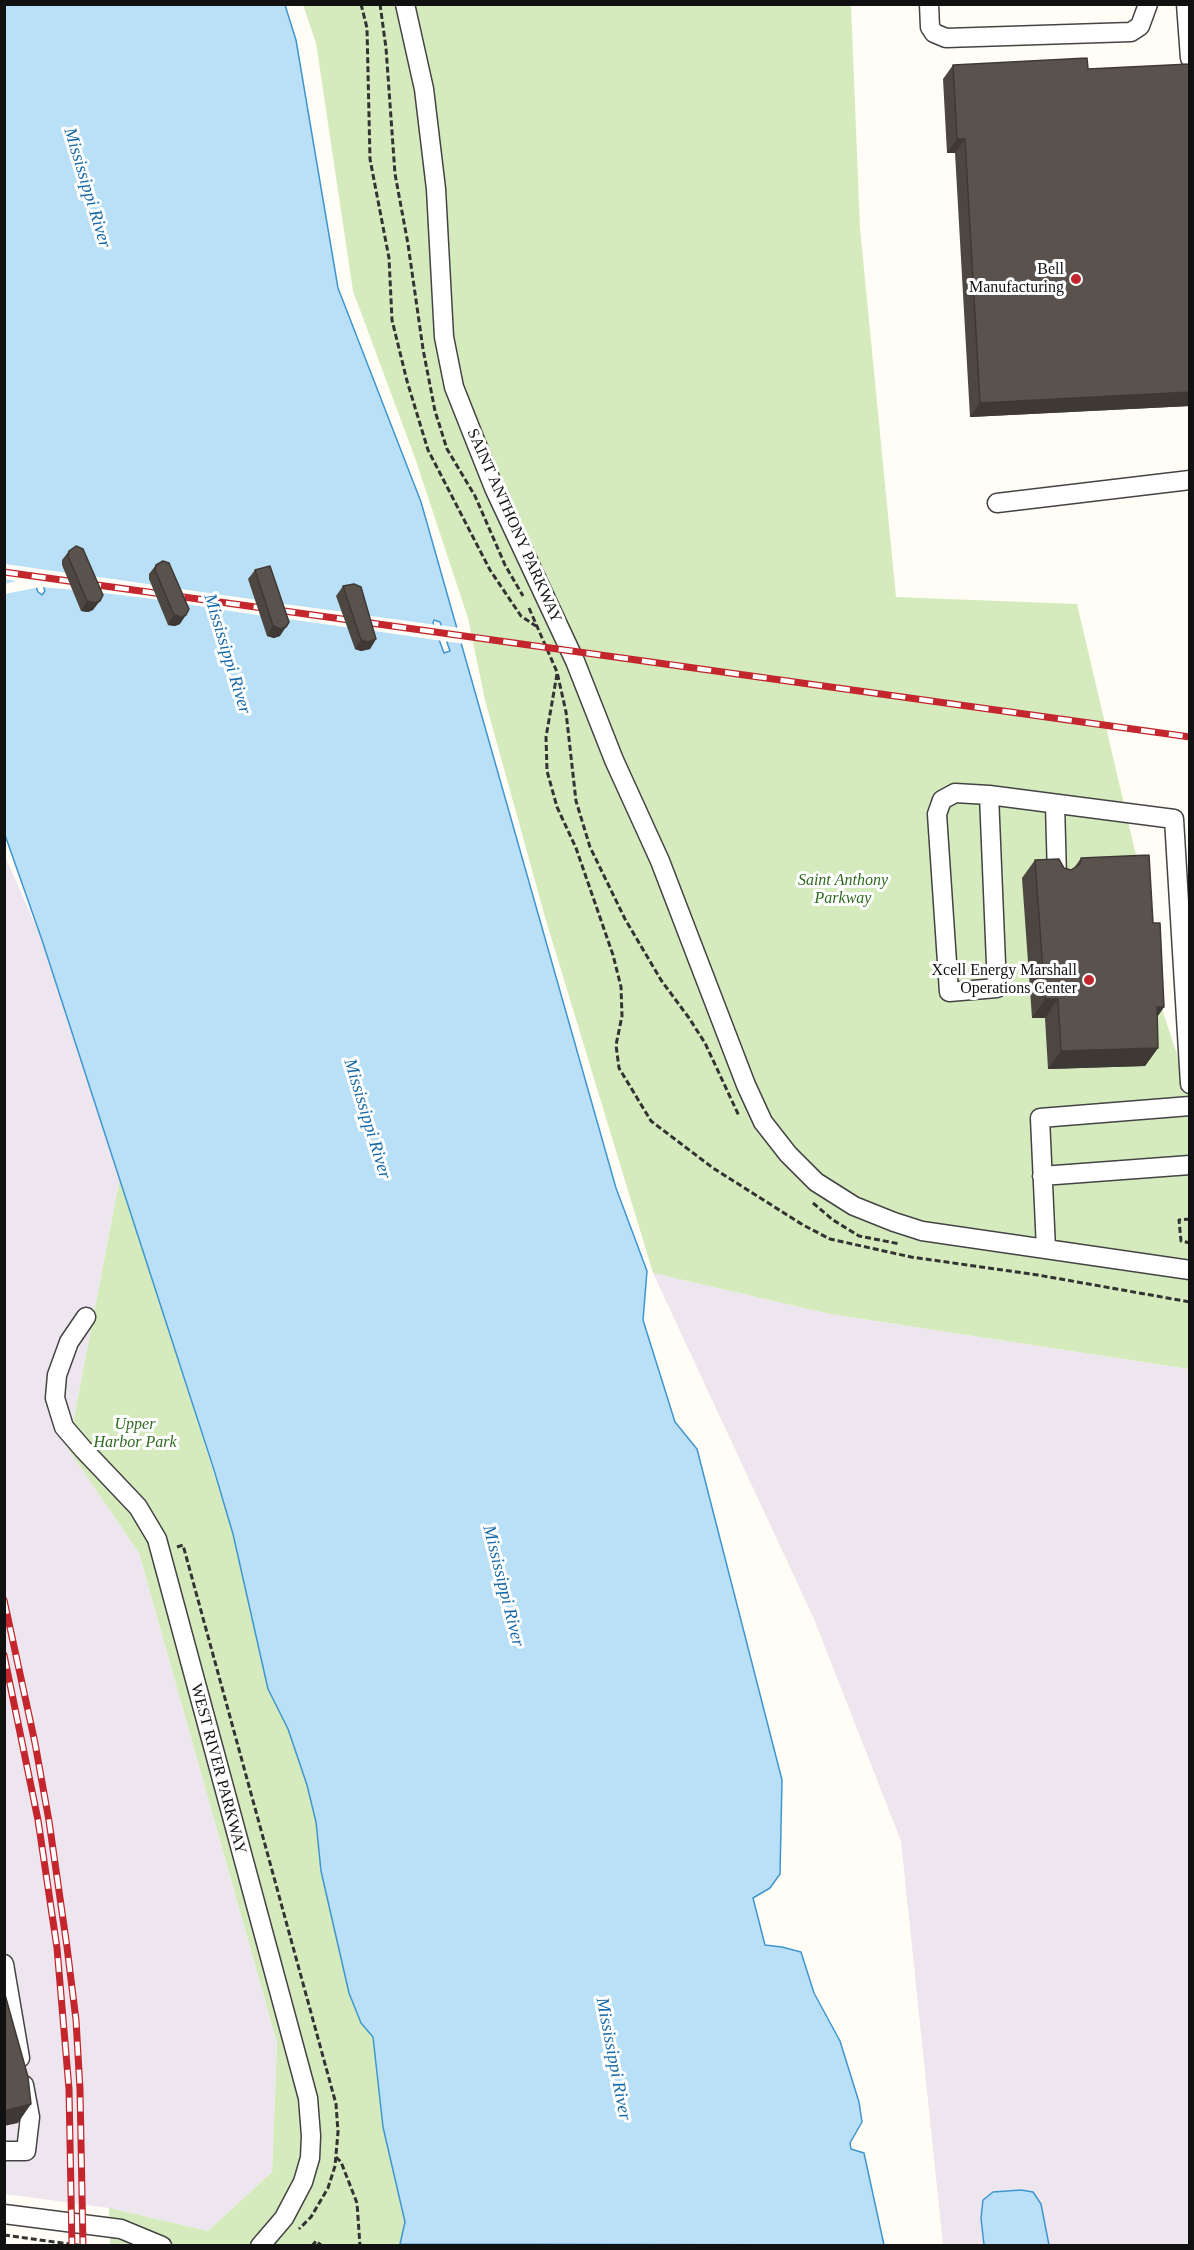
<!DOCTYPE html>
<html>
<head>
<meta charset="utf-8">
<style>
	body { margin:0 }
	#map { position:relative; width:1194px; height:2250px; overflow:hidden; background:#fffdf5; font-family:Georgia,serif }
	canvas { display:block }
	.frame { position:absolute; inset:0; border:6px solid #111; pointer-events:none }
</style>
</head>
<body>
<div id="map">
<canvas width="1194" height="2250"></canvas>
<div class="frame"></div>
</div>
<script>
const ctx = document.querySelector('canvas').getContext('2d');
ctx.lineJoin = 'round';
function paint(path, color) {
  ctx.fillStyle = color;
  ctx.fill(path, 'evenodd');
}
function toPath(rows) {
  const path = new Path2D();
  for (const r of rows) {
    path.moveTo(r[0], r[1]);
    for (let i = 2; i < r.length; i += 2) path.lineTo(r[i], r[i + 1]);
  }
  return path;
}
function strokePath(path, color, width, dash) {
  ctx.strokeStyle = color;
  ctx.lineWidth = width;
  ctx.lineCap = dash ? 'butt' : 'round';
  ctx.setLineDash(dash || []);
  ctx.stroke(path);
}
function write(font, color, halo, rows, align = 'center') {
  ctx.font = font + ' Georgia,serif';
  ctx.lineWidth = 6;
  ctx.setLineDash([]);
  ctx.textBaseline = 'middle';
  ctx.strokeStyle = halo;
  ctx.fillStyle = color;
  for (const [text, x, y, turn = 0] of rows) {
    ctx.save();
    ctx.translate(x, y);
    ctx.rotate((+turn || 0) * Math.PI / 180);
    ctx.textAlign = isNaN(turn) ? turn : align;
    if (halo) ctx.strokeText(text, 0, 0);
    ctx.fillText(text, 0, 0);
    ctx.restore();
  }
}
paint(toPath([
	[4,854,42,940,120,1177,68,1449,139,1553,277,2043,272,2172,208,2231,109,2208,5,2194],
	[653,1273,830,1314,1189,1369,1189,2245,943,2245,901,1841,814,1619]
]), '#eee6ef');
paint(toPath([
	[303,5,851,5,860,228,896,597,1077,604,1151,919,1140,941,1189,1092,1189,1369,830,1314,653,1273,545,917,485,700,468,618,415,458,353,291,316,43],
	[120,1177,233,1534,268,1689,288,1729,307,1785,316,1822,321,1871,349,1993,361,2023,373,2037,383,2127,405,2222,400,2244,402,2245,110,2245,109,2208,208,2231,272,2172,277,2043,139,1553,68,1449]
]), '#d5ebbd');
const water = toPath([
	[4,5,285,5,296,40,338,288,421,502,616,1188,647,1271,643,1320,675,1422,697,1449,782,1780,780,1874,770,1888,753,1898,765,1945,782,1947,801,1952,814,1993,840,2041,859,2102,862,2122,850,2143,851,2149,864,2153,884,2245,400,2244,405,2222,383,2127,373,2037,361,2023,349,1993,321,1871,316,1822,307,1785,288,1729,268,1689,233,1534,214,1470,42,940,5,835,4,5],
	[30,570,37,570,45,591,42,595,38,592,30,570],
	[434,620,440,622,450,651,444,653,433,623,434,620],
	[1021,2190,1033,2192,1041,2204,1049,2245,984,2245,981,2218,983,2200,993,2192,1021,2190]
]);
paint(water, '#b9e0f7');
strokePath(water, '#3f96cf', 1.5);
paint(toPath([
	[5,564,68,573,76,590,40,587,34,573,40,587,5,594,5,584,16,581,5,579],
	[79,574,154,585,161,600,87,591],
	[166,587,258,600,263,616,172,602],
	[269,602,345,612,351,628,274,617],
	[356,614,437,625,443,641,361,629],
	[438,625,460,628,465,644,443,641]
]), '#fffdf5');
const minor = toPath([
	[405,4,424,89,436,189,444,337,454,387,494,488,575,661,614,760,660,861,746,1085,763,1122,788,1154,816,1182,854,1206,894,1222,922,1231,1190,1270],
	[929,4,930,27,934,33,946,38,1131,32,1140,26,1148,4],
	[1186,4,1190,58],
	[997,503,1190,480],
	[989,795,997,988,949,992,937,814,942,800,955,793,989,795,1174,819,1190,1084],
	[1055,804,1057,877],
	[1042,1176,1190,1165],
	[1046,1249,1040,1118,1190,1106],
	[86,1317,69,1342,57,1375,55,1398,64,1427,83,1449,138,1507,157,1539,308,2098,311,2136,310,2158,303,2182,284,2218,260,2246],
	[4,1964,20,2058],
	[4,2151,26,2151,30,2117,24,2085],
	[4,2214,121,2229,162,2246]
]);
strokePath(minor, '#444', 21);
strokePath(toPath([
	[361,4,367,28,370,159,389,258,392,320,407,381,428,450,490,570,521,616,536,626],
	[380,4,386,48,395,174,408,244,423,349,435,411,447,449,475,496,505,565,523,596],
	[529,608,557,672,566,712,576,801,590,847,625,919,661,980,689,1018,705,1043,739,1116],
	[557,674,546,737,547,771,557,807,576,848,613,955,621,987,622,1016,616,1045,619,1068,651,1121,713,1168,803,1225,830,1239,911,1257,1038,1275,1190,1302],
	[813,1203,833,1220,859,1236,900,1244],
	[1190,1219,1179,1220,1181,1241,1190,1243],
	[177,1547,183,1545,336,2104,338,2132,335,2166,328,2188,311,2217,299,2229],
	[336,2157,341,2162,357,2203,360,2246],
	[4,2235,84,2246],
	[312,2246,316,2241,322,2246]
]), '#333', 3, [6, 3]);
strokePath(minor, '#fff', 18);
const rail = toPath([
	[4,572,1190,737],
	[4,1600,35,1743,49,1821,67,1947,76,2020,80,2089,83,2246],
	[4,1655,38,1820,57,1948,69,2089,72,2246]
]);
strokePath(rail, '#c4262e', 7);
strokePath(rail, '#fff', 4.5, [14]);
paint(toPath([
	[1190,64,1190,406,970,417,955,153,947,153,943,79,953,65,1088,69],
	[69,551,93,610,88,612,81,611,62,565,62,560],
	[156,565,180,624,175,626,168,625,149,579,149,574],
	[255,570,280,636,274,638,267,636,248,579],
	[343,586,376,639,370,649,361,651,355,649,336,596],
	[1081,858,1153,923,1164,1007,1157,1017,1158,1048,1145,1066,1048,1069,1045,1018,1032,1018,1022,878,1035,860,1071,870,1074,868]
]), '#4d4742');
paint(toPath([
	[957,139,965,139,955,153,947,153],
	[1190,392,1190,406,970,417,980,403],
	[87,601,100,601,93,610,88,612,81,611],
	[174,615,186,615,180,624,175,626,168,625],
	[273,626,286,627,280,636,274,638,267,636],
	[376,639,370,649,361,651,355,649,361,640],
	[1045,999,1058,999,1045,1018,1032,1018],
	[1157,1007,1164,1007,1151,1026],
	[1158,1048,1145,1066,1048,1069,1061,1051],
	[31,2104,18,2123,4,2126,4,2111]
]), '#3f3936');
const building = toPath([
	[1087,58,1088,69,1190,64,1190,392,980,403,965,139,957,139,953,65,1087,58],
	[76,546,83,549,103,595,100,601,95,603,87,601,68,556,69,551,76,546],
	[163,561,169,563,189,609,186,615,182,617,174,615,155,570,156,565,163,561],
	[270,566,289,622,286,627,281,629,273,626,255,570,270,566],
	[354,584,361,587,376,639,368,642,361,640,343,586,354,584],
	[1149,855,1153,923,1160,923,1164,1007,1157,1007,1158,1048,1061,1051,1058,999,1045,999,1035,860,1059,859,1064,868,1071,870,1080,864,1081,858,1149,855],
	[4,1991,28,2077,31,2104,4,2111,4,1991]
]);
paint(building, '#5a524d');
strokePath(building, '#3f3936', 1.5);
for (const [x, y, r, color] of [
	[1076,279,6,"#c4262e"],
	[1089,980,6,"#c4262e"]
]) {
  const dot = new Path2D();
  dot.arc(x, y, r, 0, 2 * Math.PI);
  ctx.fillStyle = color;
  ctx.fill(dot);
  strokePath(dot, '#fff', 2);
}
write('16px', '#111', '#fff', [
	["Bell",1064,270],
	["Manufacturing",1064,288],
	["Xcell Energy Marshall",1077,971],
	["Operations Center",1077,989]
], 'right');
write('16px', '#111', '#fff', [
	["SAINT ANTHONY PARKWAY",514,526,66],
	["WEST RIVER PARKWAY",218,1769,75]
]);
write('italic 16px', '#2f6b1f', '#fff', [
	["Saint Anthony",843,881],
	["Parkway",843,899],
	["Upper",135,1425],
	["Harbor Park",135,1443]
]);
write('italic 18px', '#1768a6', '#fff', [
	["Mississippi River",87,188,73],
	["Mississippi River",227,654,73],
	["Mississippi River",367,1119,73],
	["Mississippi River",503,1586,76],
	["Mississippi River",613,2059,79]
]);
</script>
</body>
</html>
